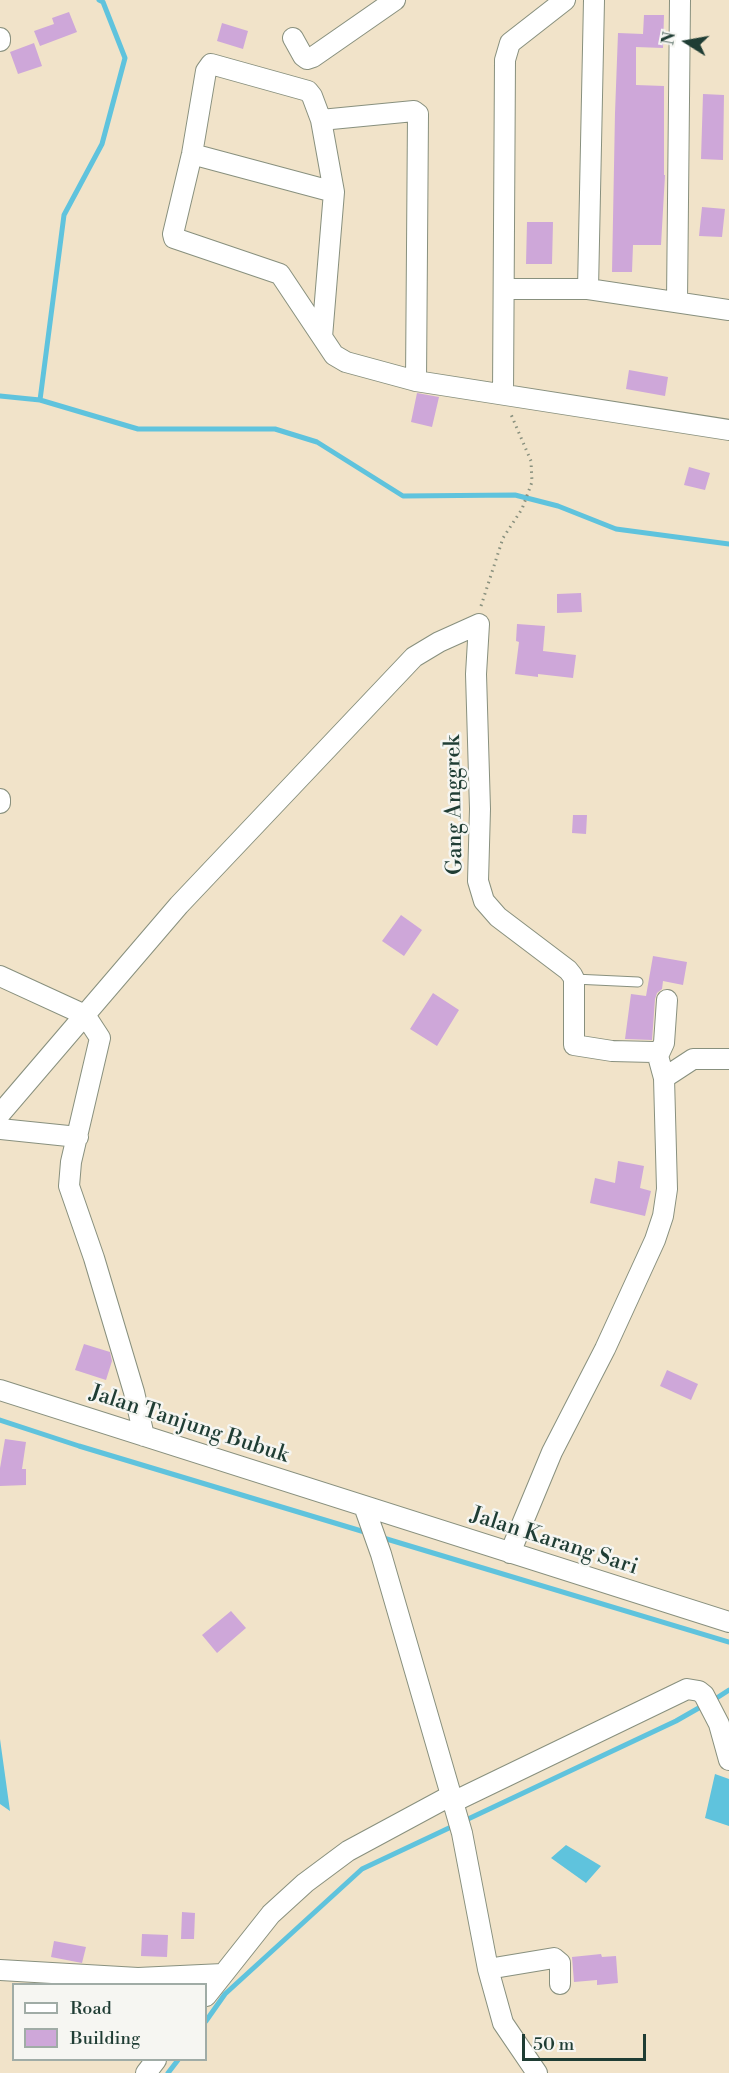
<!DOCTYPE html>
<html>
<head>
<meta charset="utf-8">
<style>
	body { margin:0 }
	#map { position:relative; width:729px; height:2073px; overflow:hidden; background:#f1e3c9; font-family:"Libre Bodoni",serif }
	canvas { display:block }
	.legend { position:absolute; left:12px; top:1983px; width:195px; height:78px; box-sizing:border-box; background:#f6f6f2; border:2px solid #a0aca6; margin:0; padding:8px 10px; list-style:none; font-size:18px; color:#1f3d34 }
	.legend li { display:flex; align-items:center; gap:12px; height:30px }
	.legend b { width:30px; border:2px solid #a0aca6 }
	.north { position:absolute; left:657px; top:12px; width:60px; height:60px; -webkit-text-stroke:4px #f6f6f2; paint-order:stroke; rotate:281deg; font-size:16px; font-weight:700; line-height:24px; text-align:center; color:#1f3d34 }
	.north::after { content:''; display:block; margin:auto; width:21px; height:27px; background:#1f3d34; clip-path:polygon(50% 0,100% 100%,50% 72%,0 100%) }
	.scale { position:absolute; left:522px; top:2034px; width:124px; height:27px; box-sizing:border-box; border:3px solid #1f3d34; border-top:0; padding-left:8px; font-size:18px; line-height:21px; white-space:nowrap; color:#1f3d34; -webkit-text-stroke:4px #f6f6f2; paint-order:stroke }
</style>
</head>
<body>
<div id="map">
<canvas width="729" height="2073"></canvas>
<ul class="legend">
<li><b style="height:8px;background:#fff"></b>Road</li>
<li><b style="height:16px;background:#cea7d9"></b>Building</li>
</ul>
<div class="north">N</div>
<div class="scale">50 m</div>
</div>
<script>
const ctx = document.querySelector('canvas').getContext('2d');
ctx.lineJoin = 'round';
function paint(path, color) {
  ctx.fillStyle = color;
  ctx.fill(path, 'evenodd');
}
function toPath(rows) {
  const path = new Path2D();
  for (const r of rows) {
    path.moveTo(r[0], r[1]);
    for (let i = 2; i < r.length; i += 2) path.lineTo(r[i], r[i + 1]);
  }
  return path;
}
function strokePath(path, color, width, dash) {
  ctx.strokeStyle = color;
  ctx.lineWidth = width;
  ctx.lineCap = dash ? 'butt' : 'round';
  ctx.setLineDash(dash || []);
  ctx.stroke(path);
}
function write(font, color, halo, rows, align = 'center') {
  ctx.font = font + ' "Libre Bodoni",serif';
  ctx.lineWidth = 5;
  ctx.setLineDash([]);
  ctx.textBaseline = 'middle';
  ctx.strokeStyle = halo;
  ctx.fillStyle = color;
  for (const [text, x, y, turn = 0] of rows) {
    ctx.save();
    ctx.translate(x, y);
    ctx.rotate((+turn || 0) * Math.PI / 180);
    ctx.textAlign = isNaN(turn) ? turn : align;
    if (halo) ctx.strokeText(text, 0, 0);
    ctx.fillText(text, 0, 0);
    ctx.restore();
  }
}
paint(toPath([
	[0,1739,10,1811,0,1804],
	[715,1774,729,1779,729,1826,705,1818],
	[566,1845,601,1866,586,1883,551,1858]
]), '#5fc3dd');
strokePath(toPath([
	[0,396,40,400,138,429,275,429,317,442,403,496,515,495,558,506,616,529,729,544],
	[40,400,64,215,102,144,125,58,103,2,99,0],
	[0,1420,79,1446,368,1533],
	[380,1537,729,1642],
	[712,1701,729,1690],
	[206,2021,225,1994,362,1869,676,1721,704,1705],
	[168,2073,178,2060]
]), '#5fc3dd', 5);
paint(toPath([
	[69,12,77,32,40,46,34,31,54,24,52,18],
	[644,15,664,15,663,48,636,47,636,85,664,86,664,175,665,175,661,245,633,245,632,272,612,272,615,113,618,33,643,34],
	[222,23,248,31,243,49,217,41],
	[34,43,42,66,18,74,10,52],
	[703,94,724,95,723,160,701,159],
	[702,207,725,209,722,237,699,236],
	[527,222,553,222,552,264,526,264],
	[629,370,668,377,665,396,626,389],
	[417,393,439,397,432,427,411,422],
	[689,467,710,473,705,490,684,485],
	[581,593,582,612,557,613,557,594],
	[517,624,545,626,543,651,576,655,573,678,538,674,538,677,515,674,519,642,516,641],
	[573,815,587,815,586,834,572,833],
	[401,915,422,930,404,956,382,941],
	[653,956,687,962,683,985,663,981,662,989,657,993,655,999,652,1040,625,1039,631,994,646,996],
	[433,993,459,1010,437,1046,410,1029],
	[618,1161,644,1166,640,1188,651,1191,645,1216,590,1203,595,1178,615,1183],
	[84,1344,110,1352,112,1361,106,1380,75,1370],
	[667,1370,698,1384,691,1400,660,1386],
	[5,1439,26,1442,22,1469,26,1469,26,1485,0,1486,0,1468],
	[231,1611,246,1628,217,1653,202,1635],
	[182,1912,195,1913,194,1939,181,1939],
	[142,1934,168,1935,167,1957,141,1956],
	[54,1941,86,1947,82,1963,51,1957],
	[601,1954,602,1957,616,1956,618,1983,597,1985,597,1980,574,1982,572,1957]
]), '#cea7d9');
const lane = toPath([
	[574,979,638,982]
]);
const street = toPath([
	[0,38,0,41],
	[293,38,303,56,307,59,313,57,395,0],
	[321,120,414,111,418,114,416,381],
	[192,154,334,192],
	[504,289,588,289,729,310],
	[588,289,594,0],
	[677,302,680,0],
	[322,337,334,192,321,120,312,96,308,91,211,64,206,71,192,154,173,234,174,238,280,274,334,355,346,362,416,381,729,430],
	[503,394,505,60,510,43,565,0],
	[0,799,0,803],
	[0,976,85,1015,100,1038,71,1162,69,1186,94,1258,134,1392,144,1436],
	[658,1056,664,1043,667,1000],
	[664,1078,693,1059,729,1059],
	[0,1114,179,905,414,657,439,642,479,624,476,674,480,809,478,881,484,901,498,917,568,970,572,975,574,979,574,1045,612,1051,653,1052,658,1056,664,1078,667,1189,663,1216,655,1240,605,1349,552,1452,510,1553],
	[0,1129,78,1137],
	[0,1390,729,1622],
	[364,1506,381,1554,462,1833,488,1969,503,2023,537,2073],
	[453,1802,687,1689,699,1691,704,1695,719,1724,729,1760],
	[488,1969,554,1958,560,1963,560,1984],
	[0,1970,138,1978,223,1974],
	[206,1996,271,1914,305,1883,348,1851,450,1796],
	[146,2073,156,2060]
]);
strokePath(lane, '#88907e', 11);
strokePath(street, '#88907e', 22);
strokePath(toPath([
	[481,606,503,538,522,509,532,482,531,461,510,412]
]), '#88907e', 3, [1.5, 4.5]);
strokePath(lane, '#fff', 9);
strokePath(street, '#fff', 20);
write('22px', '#1f3d34', '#f6f6f2', [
	["Gang Anggrek",455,805,-91],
	["Jalan Tanjung Bubuk",189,1425,18],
	["Jalan Karang Sari",554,1542,18]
]);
</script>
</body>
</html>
